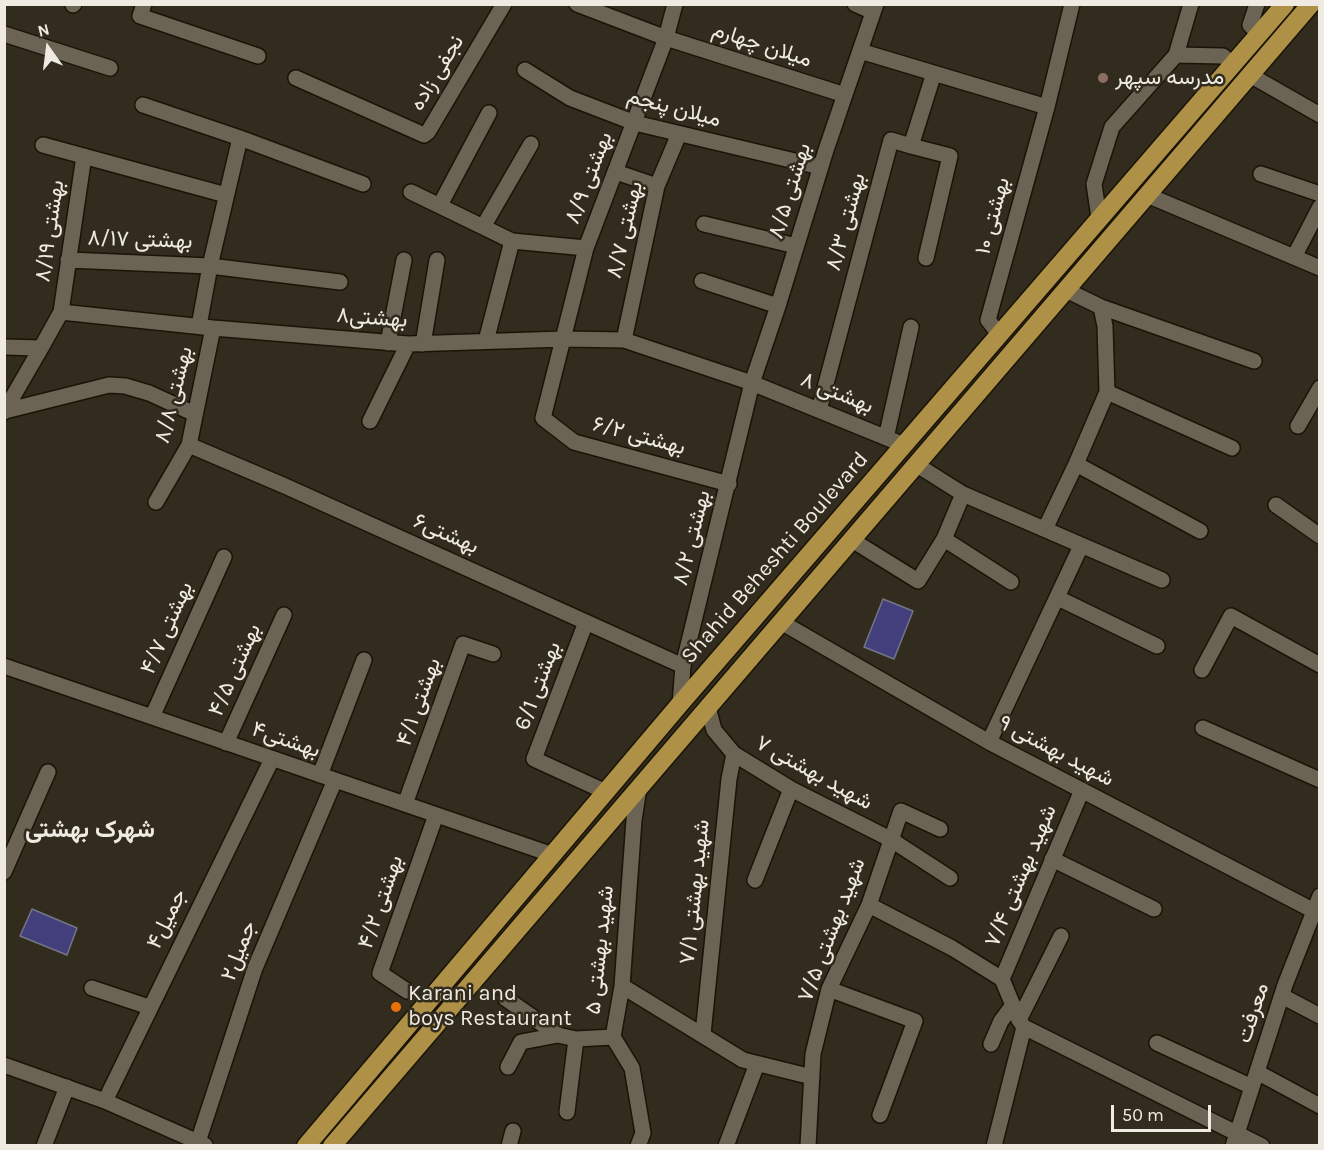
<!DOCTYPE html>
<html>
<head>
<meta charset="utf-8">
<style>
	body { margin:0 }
	#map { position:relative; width:1324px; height:1150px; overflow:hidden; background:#322c1e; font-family:Karla,sans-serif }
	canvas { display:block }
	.frame { position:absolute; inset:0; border:6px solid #f0ebe2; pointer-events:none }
	.north { position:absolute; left:18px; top:18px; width:60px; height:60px; -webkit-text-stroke:4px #322c1e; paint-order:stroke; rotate:346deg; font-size:16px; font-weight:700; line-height:24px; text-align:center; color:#f0ebe2 }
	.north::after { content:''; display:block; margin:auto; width:21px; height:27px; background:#f0ebe2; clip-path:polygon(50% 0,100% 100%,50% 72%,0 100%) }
	.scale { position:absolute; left:1111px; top:1105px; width:100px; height:27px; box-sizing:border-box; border:3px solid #f0ebe2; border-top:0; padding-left:8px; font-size:18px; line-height:21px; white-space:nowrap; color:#f0ebe2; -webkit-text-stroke:4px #322c1e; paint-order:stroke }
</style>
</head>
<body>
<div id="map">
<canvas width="1324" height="1150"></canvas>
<div class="frame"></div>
<div class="north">N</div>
<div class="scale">50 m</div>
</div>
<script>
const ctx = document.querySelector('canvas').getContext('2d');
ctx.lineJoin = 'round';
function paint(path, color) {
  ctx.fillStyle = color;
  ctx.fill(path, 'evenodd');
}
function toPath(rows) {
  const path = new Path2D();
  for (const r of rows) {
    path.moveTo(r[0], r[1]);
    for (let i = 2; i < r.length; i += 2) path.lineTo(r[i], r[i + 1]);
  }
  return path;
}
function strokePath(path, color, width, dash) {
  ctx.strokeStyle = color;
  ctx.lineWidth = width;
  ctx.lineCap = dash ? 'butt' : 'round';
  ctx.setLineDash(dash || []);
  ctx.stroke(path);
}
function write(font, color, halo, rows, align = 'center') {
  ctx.font = font + ' Karla,Vazirmatn,sans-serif';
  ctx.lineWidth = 5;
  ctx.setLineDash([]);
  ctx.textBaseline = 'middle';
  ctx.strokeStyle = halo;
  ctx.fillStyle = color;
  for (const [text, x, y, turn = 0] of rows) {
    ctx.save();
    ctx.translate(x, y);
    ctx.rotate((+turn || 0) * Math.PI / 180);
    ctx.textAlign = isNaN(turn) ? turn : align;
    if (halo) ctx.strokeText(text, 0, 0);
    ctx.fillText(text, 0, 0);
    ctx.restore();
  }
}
const building = toPath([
	[883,599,913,611,894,659,864,647,883,599],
	[32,909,77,928,67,955,20,936,32,909]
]);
paint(building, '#433e7c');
strokePath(building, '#747585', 1.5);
const minor = toPath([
	[144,4,140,16,258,56],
	[577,4,666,38,845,95],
	[675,4,666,38,586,248,543,418,574,442,729,484],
	[855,4,873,12],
	[1257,4,1250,25,1259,34],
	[73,5,74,4],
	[4,34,110,68],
	[860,51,1047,107],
	[1176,55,1223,56,1233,64],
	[525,70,570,98,635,123,820,167],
	[1250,75,1320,115],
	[296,78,424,135,428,132,504,4],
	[143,105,240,138,363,184],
	[43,145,226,195],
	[911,146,950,156,926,258],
	[616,172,657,186],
	[1261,174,1320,194],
	[411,192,512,241,486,341],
	[1147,195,1320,268],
	[440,205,489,113],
	[1099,218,1094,184,1112,127,1176,55,1191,4],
	[704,224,796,246],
	[483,227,531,144],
	[512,241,586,248],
	[1294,257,1320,207],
	[68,260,210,266,340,282],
	[702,281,778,306],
	[1101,307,1254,361],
	[61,312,84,156],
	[199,326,210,266,240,138],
	[999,334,988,320,1047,107,1072,4],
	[624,340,657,186,679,134],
	[388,343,404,260],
	[423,344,437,260],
	[4,347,41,348,61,312,213,328,408,344,564,339,624,340,752,383,904,445],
	[1107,392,1232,448],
	[819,410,891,140,911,146,934,73],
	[5,411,109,385,125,386,149,393,195,414],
	[4,412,41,348],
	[370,421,408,344],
	[1298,426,1320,388],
	[886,438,911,327],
	[189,445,285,486,683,666],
	[1076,464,1200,531],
	[917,465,963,494,1162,580],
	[156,502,189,445,213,328],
	[1276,505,1320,536],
	[1045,529,1076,464,1107,392,1105,326,1101,307,1066,290],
	[944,539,1011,582],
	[852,540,918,581,944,539,963,494],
	[1058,598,1157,646],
	[586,622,534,759,606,792],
	[781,622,989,742,1320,914],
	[4,666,553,855],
	[1202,670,1231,616,1320,665],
	[680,704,683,666,752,383,778,306,826,150,876,4],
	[708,707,714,730,734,754,791,789,890,839,950,878],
	[152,717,224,557],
	[1203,728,1320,780],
	[989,742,1081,546],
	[226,743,284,615],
	[320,775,364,660],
	[405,804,463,644,493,654],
	[1052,859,1154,909],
	[4,872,48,772],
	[755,880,791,789],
	[869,905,952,948,1002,979,1019,1020,1024,1027,1262,1146],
	[1002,979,1082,790],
	[622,986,743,1060,812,1077],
	[92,988,149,1007],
	[829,989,915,1021,880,1115],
	[407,991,380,973,436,815],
	[1282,996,1320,1016],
	[505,998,558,1035,576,1039,613,1037],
	[1019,1020,1061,936],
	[703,1034,729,779,734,754],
	[1157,1043,1252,1087],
	[991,1044,1001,1021,1013,1005],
	[4,1065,105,1101,205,1145],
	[508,1067,521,1042,558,1035],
	[1257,1072,1320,1106],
	[105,1101,272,759],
	[567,1112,576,1039],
	[198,1142,255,968,335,780],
	[44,1146,67,1087],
	[509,1146,513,1131],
	[638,1146,643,1133,632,1068,613,1037,622,986,634,820,639,788],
	[726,1146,757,1064],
	[808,1146,813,1054,829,989,869,905,901,811,940,829],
	[994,1146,1024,1027],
	[1233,1146,1285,985,1320,896]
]);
const major = toPath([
	[306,1146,680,704,1285,4],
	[332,1146,1311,4]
]);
strokePath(minor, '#1a1407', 18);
strokePath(major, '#1a1407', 21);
strokePath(minor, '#6b6353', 15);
strokePath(major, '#ae9146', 18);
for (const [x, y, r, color] of [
	[1103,78,6,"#8d6e63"],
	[396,1007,6,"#e8710a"]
]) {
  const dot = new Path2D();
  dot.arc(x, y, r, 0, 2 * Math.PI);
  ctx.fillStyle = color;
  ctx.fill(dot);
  strokePath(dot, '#322c1e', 2);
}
write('22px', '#f0ebe2', '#322c1e', [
	["میلان چهارم",762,45,18],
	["نجفی زاده",437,73,-59],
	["میلان پنجم",674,108,15],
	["بهشتی ۸/۹",589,178,-69],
	["بهشتی ۸/۵",790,191,-73],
	["بهشتی ۱۰",993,216,-75],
	["بهشتی ۸/۳",846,222,-75],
	["بهشتی ۸/۷",625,230,-77],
	["بهشتی ۸/۱۹",50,231,-82],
	["بهشتی ۸/۱۷",140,240,2],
	["بهشتی۸",372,318,4],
	["۸ بهشتی",837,393,22],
	["بهشتی ۸/۸",174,395,-76],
	["بهشتی ۶/۲",639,436,15],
	["بهشتی۶",446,534,24],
	["بهشتی ۸/۲",692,538,-76],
	["Shahid Beheshti Boulevard",775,558,-49],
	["بهشتی ۴/۷",167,628,-66],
	["بهشتی ۴/۵",235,670,-66],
	["بهشتی 6/1",538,686,-69],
	["بهشتی ۴/۱",419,702,-70],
	["بهشتی۴",286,740,19],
	["شهید بهشتی ۹",1056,751,28],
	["شهید بهشتی ۷",814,773,29],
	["شهید بهشتی ۷/۴",1021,876,-67],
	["شهید بهشتی ۷/۱",695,892,-84],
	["بهشتی ۴/۲",381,902,-71],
	["جمیل۴",167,919,-64],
	["شهید بهشتی ۷/۵",832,930,-69],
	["شهید بهشتی ۵",600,950,-84],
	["جمیل۲",239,951,-69],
	["معرفت",1253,1013,-72]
]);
write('22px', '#f0ebe2', '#322c1e', [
	["مدرسه سپهر",1115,78],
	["Karani and",408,994],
	["boys Restaurant",408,1019]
], 'left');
write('bold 24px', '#f0ebe2', '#322c1e', [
	["شهرک بهشتی",90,830]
]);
</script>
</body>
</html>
